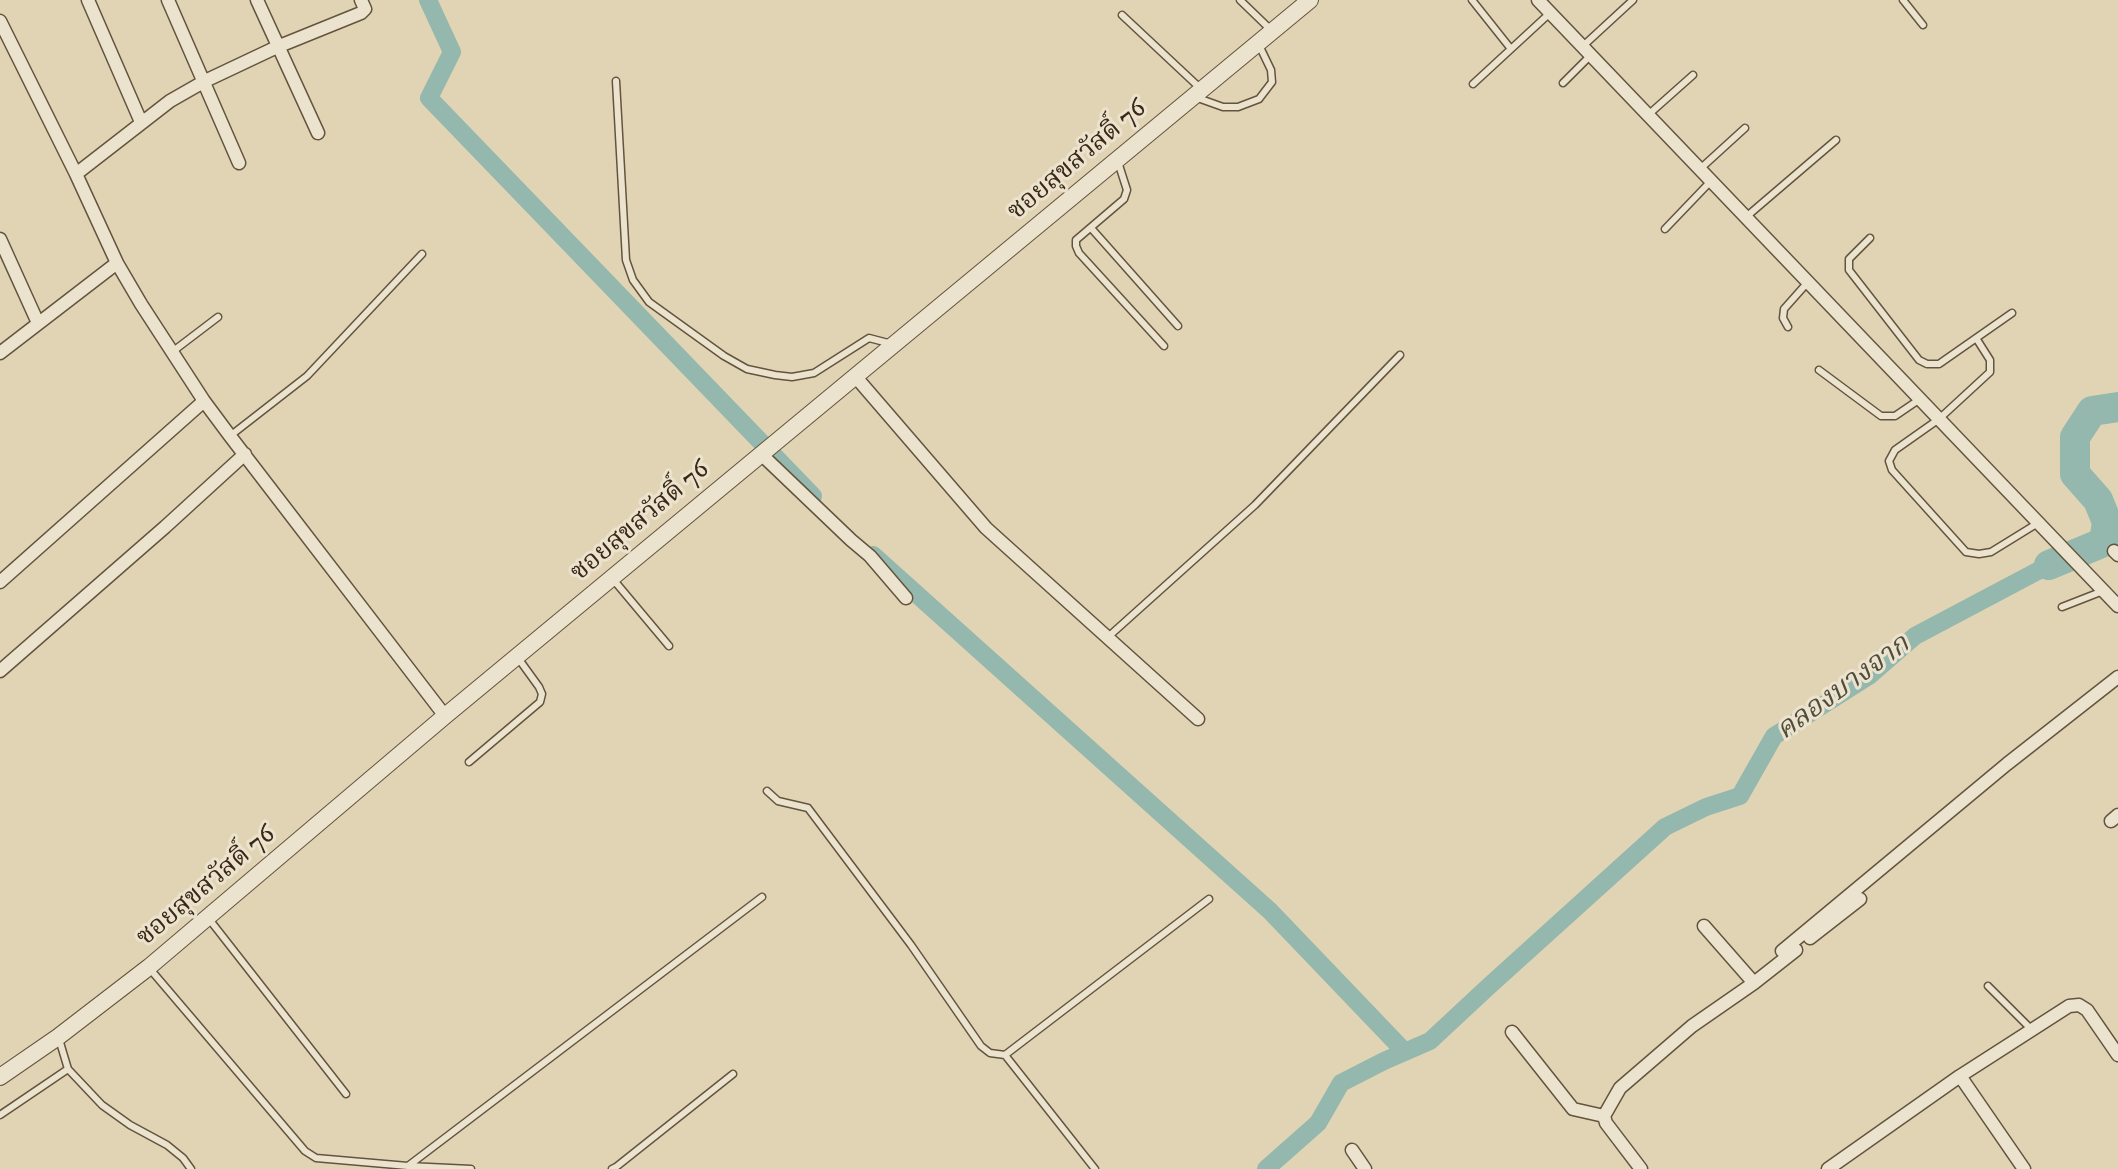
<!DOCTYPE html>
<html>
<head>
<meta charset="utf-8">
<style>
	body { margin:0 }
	canvas { display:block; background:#e1d4b5 }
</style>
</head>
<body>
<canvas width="2118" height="1169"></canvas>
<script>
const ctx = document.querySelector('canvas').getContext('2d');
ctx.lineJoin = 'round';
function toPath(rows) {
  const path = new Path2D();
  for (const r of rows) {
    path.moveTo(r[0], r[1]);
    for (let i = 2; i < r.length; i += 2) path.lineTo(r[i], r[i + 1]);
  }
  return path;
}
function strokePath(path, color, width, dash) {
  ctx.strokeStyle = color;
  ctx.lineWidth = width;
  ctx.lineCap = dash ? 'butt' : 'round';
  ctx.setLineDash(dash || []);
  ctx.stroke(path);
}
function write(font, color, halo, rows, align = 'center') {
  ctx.font = font + ' "IM FELL DW Pica","Noto Serif Thai",serif';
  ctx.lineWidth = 6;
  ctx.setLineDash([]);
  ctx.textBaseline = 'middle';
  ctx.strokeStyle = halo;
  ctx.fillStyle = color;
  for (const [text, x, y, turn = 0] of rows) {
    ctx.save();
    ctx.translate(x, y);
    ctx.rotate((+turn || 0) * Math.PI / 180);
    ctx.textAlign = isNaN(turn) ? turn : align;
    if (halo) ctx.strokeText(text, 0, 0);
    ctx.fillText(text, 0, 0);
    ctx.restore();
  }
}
strokePath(toPath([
	[428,0,452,52,429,98,813,496],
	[873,555,1270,911,1405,1052],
	[1266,1169,1318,1123,1341,1083,1384,1061,1430,1041,1488,987,1665,827,1706,807,1740,796,1774,736,1869,676,1915,636,2049,565]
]), '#94b8ad', 18);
strokePath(toPath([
	[2049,565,2104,542,2107,522,2098,500,2075,474,2075,437,2092,411,2118,407]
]), '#94b8ad', 30);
const service = toPath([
	[1240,0,1271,30],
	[1472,0,1511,49],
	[1903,0,1923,25],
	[1122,15,1200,88],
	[1583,46,1633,0],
	[616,81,626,260,633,280,649,302,724,356,747,369,775,375,792,377,814,373,869,338,892,344],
	[1563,83,1591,55],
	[1473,84,1550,13],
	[1195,97,1223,107,1238,107,1259,99,1272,82,1271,70,1259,45],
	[1648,115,1693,75],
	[1118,162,1127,190,1124,199,1076,240,1076,246,1079,253,1164,346],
	[1700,169,1745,128],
	[1746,217,1836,140],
	[1091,228,1178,326],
	[1665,229,1711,181],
	[1870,238,1849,259,1849,270,1919,360,1927,364,1939,364,2012,313],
	[1788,327,1783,318,1784,309,1808,282],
	[1976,338,1990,360,1990,372,1939,419,1895,450,1889,461,1892,470,1966,552,1979,554,1991,552,2038,523],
	[172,352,218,317],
	[1819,370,1881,416,1895,416,1920,399],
	[230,436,307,376,422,254],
	[612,578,669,646],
	[2062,607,2103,591],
	[1108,637,1255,505,1400,355],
	[469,762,540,702,542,694,539,687,518,658],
	[767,791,778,801,808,808,911,945,981,1046,990,1053,1005,1055,1209,899],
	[209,919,346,1094],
	[150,969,305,1151,316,1158,408,1166,471,1169],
	[1988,986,2031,1029],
	[59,1039,68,1069,102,1105,130,1125,167,1145,183,1158,191,1169],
	[1005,1055,1095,1169],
	[0,1115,68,1069],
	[408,1166,762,897],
	[612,1169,616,1167,733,1074]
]);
const minor = toPath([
	[88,0,141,122],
	[168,0,239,163],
	[257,0,318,133],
	[1538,0,2118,606],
	[0,21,76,174,117,263,141,304,204,401,230,436,445,716],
	[76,174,170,101,205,81,277,47,361,13,365,9,361,0],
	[0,239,38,323],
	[0,353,117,263],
	[855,376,986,528,1198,719],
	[761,454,851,540,870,556,906,598],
	[2114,551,2118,555],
	[0,582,204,401],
	[0,671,165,527,245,454],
	[2111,821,2118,815],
	[1704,926,1754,983],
	[1810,938,1860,899],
	[1782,951,2007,764,2118,677],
	[1512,1032,1573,1109,1604,1116],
	[1960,1076,2024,1169],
	[1352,1150,1365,1169],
	[1641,1169,1606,1123,1604,1116,1620,1088,1692,1026,1754,983,1796,950],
	[1828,1169,1960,1076,2069,1006,2079,1005,2087,1010,2118,1055]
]);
const tertiary = toPath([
	[0,1077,58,1037,149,967,445,716,1310,0]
]);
strokePath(service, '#63543e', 9);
strokePath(minor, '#63543e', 15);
strokePath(tertiary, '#63543e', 18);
strokePath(service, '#ece3cf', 6);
strokePath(minor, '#ece3cf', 12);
strokePath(tertiary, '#ece3cf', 16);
write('26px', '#392916', '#ece3cf', [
	["ซอยสุขสวัสดิ์ 76",1078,161,-40],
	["ซอยสุขสวัสดิ์ 76",641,522,-40],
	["ซอยสุขสวัสดิ์ 76",207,887,-40]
]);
write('italic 28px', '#504d3c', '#ece3cf', [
	["คลองบางจาก",1844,689,-36]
]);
</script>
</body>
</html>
